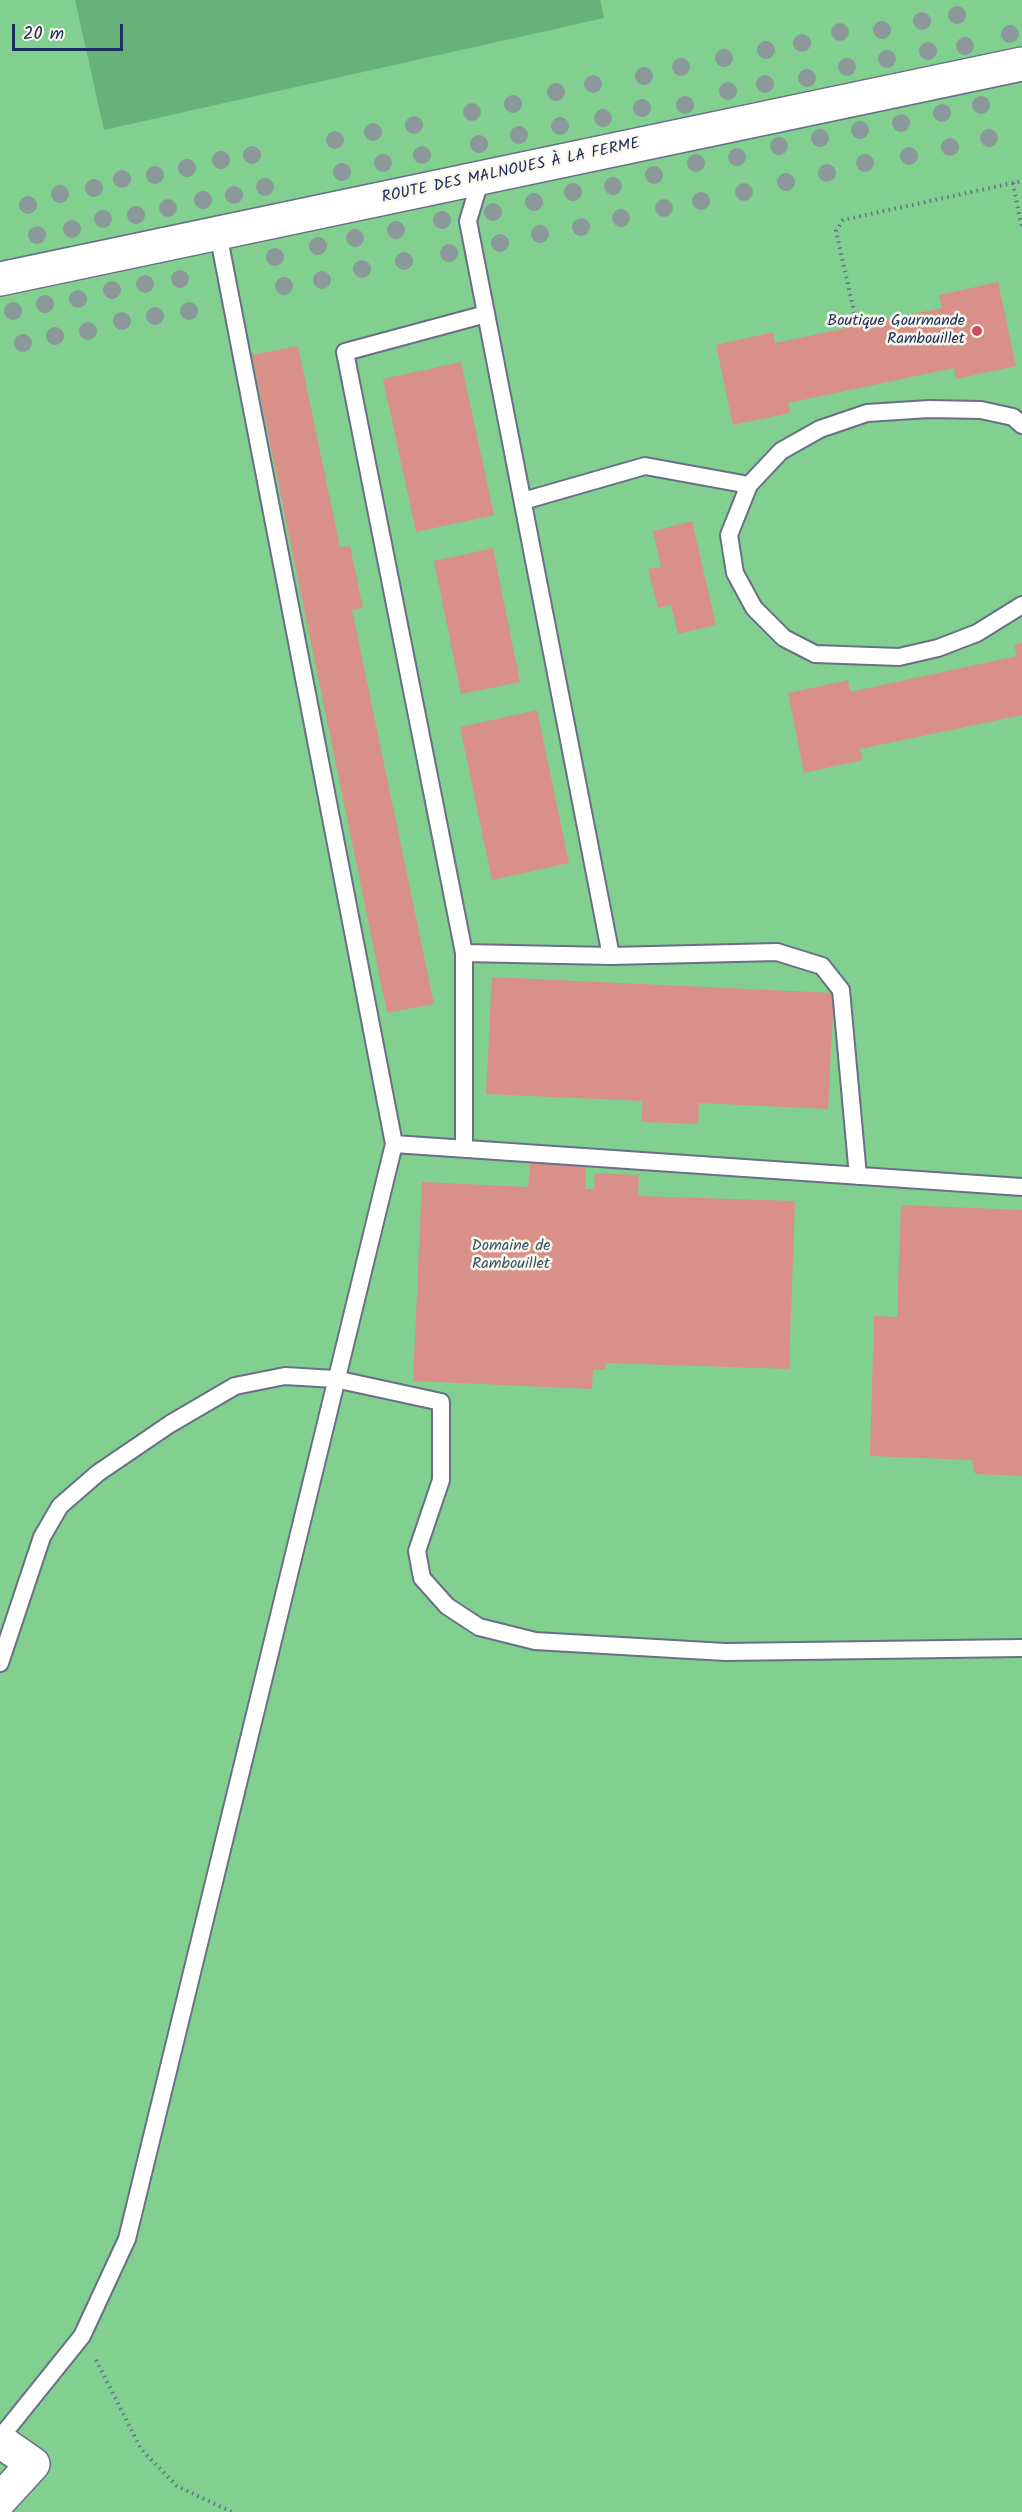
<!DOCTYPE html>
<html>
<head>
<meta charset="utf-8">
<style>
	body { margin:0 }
	#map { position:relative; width:1022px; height:2512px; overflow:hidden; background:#f6ead5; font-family:Kalam,sans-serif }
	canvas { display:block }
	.scale { position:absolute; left:12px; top:24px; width:111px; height:27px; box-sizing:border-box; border:3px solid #1b2f5e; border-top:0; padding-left:8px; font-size:18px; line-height:21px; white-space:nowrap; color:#1b2f5e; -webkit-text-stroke:4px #fbf7ec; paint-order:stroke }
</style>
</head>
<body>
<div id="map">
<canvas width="1022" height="2512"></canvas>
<div class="scale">20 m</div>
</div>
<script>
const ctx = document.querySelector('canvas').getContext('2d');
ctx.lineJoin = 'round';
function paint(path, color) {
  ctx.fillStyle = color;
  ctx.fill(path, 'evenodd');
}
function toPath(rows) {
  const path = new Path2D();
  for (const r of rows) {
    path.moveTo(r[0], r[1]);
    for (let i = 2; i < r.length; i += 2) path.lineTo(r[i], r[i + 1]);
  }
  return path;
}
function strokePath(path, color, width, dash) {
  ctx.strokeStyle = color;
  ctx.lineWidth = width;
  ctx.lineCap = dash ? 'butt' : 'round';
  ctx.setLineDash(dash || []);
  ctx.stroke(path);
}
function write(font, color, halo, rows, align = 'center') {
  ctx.font = font + ' Kalam,sans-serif';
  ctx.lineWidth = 5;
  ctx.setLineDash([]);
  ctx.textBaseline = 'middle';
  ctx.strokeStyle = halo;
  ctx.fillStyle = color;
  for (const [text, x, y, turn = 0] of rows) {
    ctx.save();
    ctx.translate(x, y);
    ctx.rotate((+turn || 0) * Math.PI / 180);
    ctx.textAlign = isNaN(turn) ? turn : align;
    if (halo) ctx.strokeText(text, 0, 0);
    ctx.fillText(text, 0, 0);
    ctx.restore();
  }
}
paint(toPath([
	[0,0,1022,0,1022,2512,0,2512]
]), '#81d08f');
paint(toPath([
	[75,0,600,0,604,18,104,130]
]), '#68b27a');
paint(toPath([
	[998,282,1016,366,956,379,954,368,788,403,790,413,733,425,716,345,773,332,775,343,942,308,939,295],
	[298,346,340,547,350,546,363,608,352,610,434,1004,387,1013,252,355],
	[461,362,494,515,416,532,383,379],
	[692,521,716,625,678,634,671,605,658,608,648,569,661,567,653,531],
	[493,548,520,682,461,694,434,561],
	[1022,643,1022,715,860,749,862,760,804,773,788,693,848,680,850,692,1017,656,1014,645],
	[537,710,569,863,492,880,460,727],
	[492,977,834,993,828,1109,699,1103,698,1124,641,1122,643,1101,486,1094],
	[530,1161,586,1163,585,1189,594,1189,595,1173,615,1174,639,1175,638,1196,795,1201,789,1369,606,1363,605,1370,593,1370,592,1389,413,1381,422,1182,528,1187],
	[901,1205,1022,1210,1022,1476,975,1474,972,1460,870,1456,874,1316,897,1317]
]), '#d99089');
const lane = toPath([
	[481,178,468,221,611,956,777,952,822,966,841,990,858,1176],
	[1022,425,1013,417,981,410,929,409,867,413,820,429,781,451,749,485,729,535,735,573,754,608,784,638,815,654,899,657,938,648,977,633,1022,605],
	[523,501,645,466,749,485],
	[464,953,611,956],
	[394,1144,1022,1187],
	[464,1149,464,953,345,352,486,314],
	[0,1663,42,1537,60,1506,98,1473,170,1424,235,1386,285,1376,335,1379,441,1402,441,1480,417,1551,422,1578,447,1606,479,1627,535,1641,725,1652,1022,1648],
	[0,2438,82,2336,127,2239,394,1144,218,233]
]);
const street = toPath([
	[0,279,1022,64],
	[0,2441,33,2464,0,2500]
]);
strokePath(lane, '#687088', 20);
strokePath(street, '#687088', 36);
strokePath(toPath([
	[1013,183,1022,229],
	[857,325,836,231,843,220,1022,181],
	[96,2360,141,2449,177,2486,232,2512]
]), '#687088', 4, [1.5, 4.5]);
strokePath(lane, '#fff', 16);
strokePath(street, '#fff', 33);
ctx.fillStyle = '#8b999a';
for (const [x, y] of [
	[957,15],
	[922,21],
	[882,30],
	[840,32],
	[1010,34],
	[802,43],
	[965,46],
	[766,50],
	[928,51],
	[724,58],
	[887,59],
	[681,67],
	[847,67],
	[644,76],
	[807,78],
	[593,84],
	[765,84],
	[728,91],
	[556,92],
	[513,104],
	[685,105],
	[981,105],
	[642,108],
	[472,112],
	[942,113],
	[603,118],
	[901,123],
	[414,125],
	[560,126],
	[860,130],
	[373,132],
	[519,135],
	[820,138],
	[989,138],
	[335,140],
	[479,144],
	[779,146],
	[950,147],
	[252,155],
	[422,155],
	[909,156],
	[737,157],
	[221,160],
	[383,163],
	[696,163],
	[865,163],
	[187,168],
	[342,172],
	[827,173],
	[155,175],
	[654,175],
	[122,179],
	[786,182],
	[613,186],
	[265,187],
	[94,188],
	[573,192],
	[744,192],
	[60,194],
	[234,195],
	[203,200],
	[701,201],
	[534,202],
	[28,205],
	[168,208],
	[664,208],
	[493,212],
	[136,215],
	[621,218],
	[103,219],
	[442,220],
	[581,227],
	[72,229],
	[396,230],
	[540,234],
	[37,235],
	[355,238],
	[500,243],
	[318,246],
	[449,253],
	[275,257],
	[404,261],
	[362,269],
	[180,279],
	[322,280],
	[145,284],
	[284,286],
	[112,290],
	[78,299],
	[45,304],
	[13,311],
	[189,311],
	[155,316],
	[122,321],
	[88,331],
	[55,336],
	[23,343]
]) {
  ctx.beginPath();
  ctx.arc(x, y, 9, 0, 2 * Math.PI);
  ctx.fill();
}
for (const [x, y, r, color] of [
	[977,331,6,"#d1495b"]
]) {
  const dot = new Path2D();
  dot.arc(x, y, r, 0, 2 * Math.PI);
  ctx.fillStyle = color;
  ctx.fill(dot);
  strokePath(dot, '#fbf7ec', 2);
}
write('16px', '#1b2f5e', '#fbf7ec', [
	["ROUTE DES MALNOUES À LA FERME",511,172,-12]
]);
write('16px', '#1b2f5e', '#fbf7ec', [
	["Boutique Gourmande",965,322],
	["Rambouillet",965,340]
], 'right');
write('16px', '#34576a', '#fbf7ec', [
	["Domaine de",511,1247],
	["Rambouillet",511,1265]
]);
</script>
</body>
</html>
